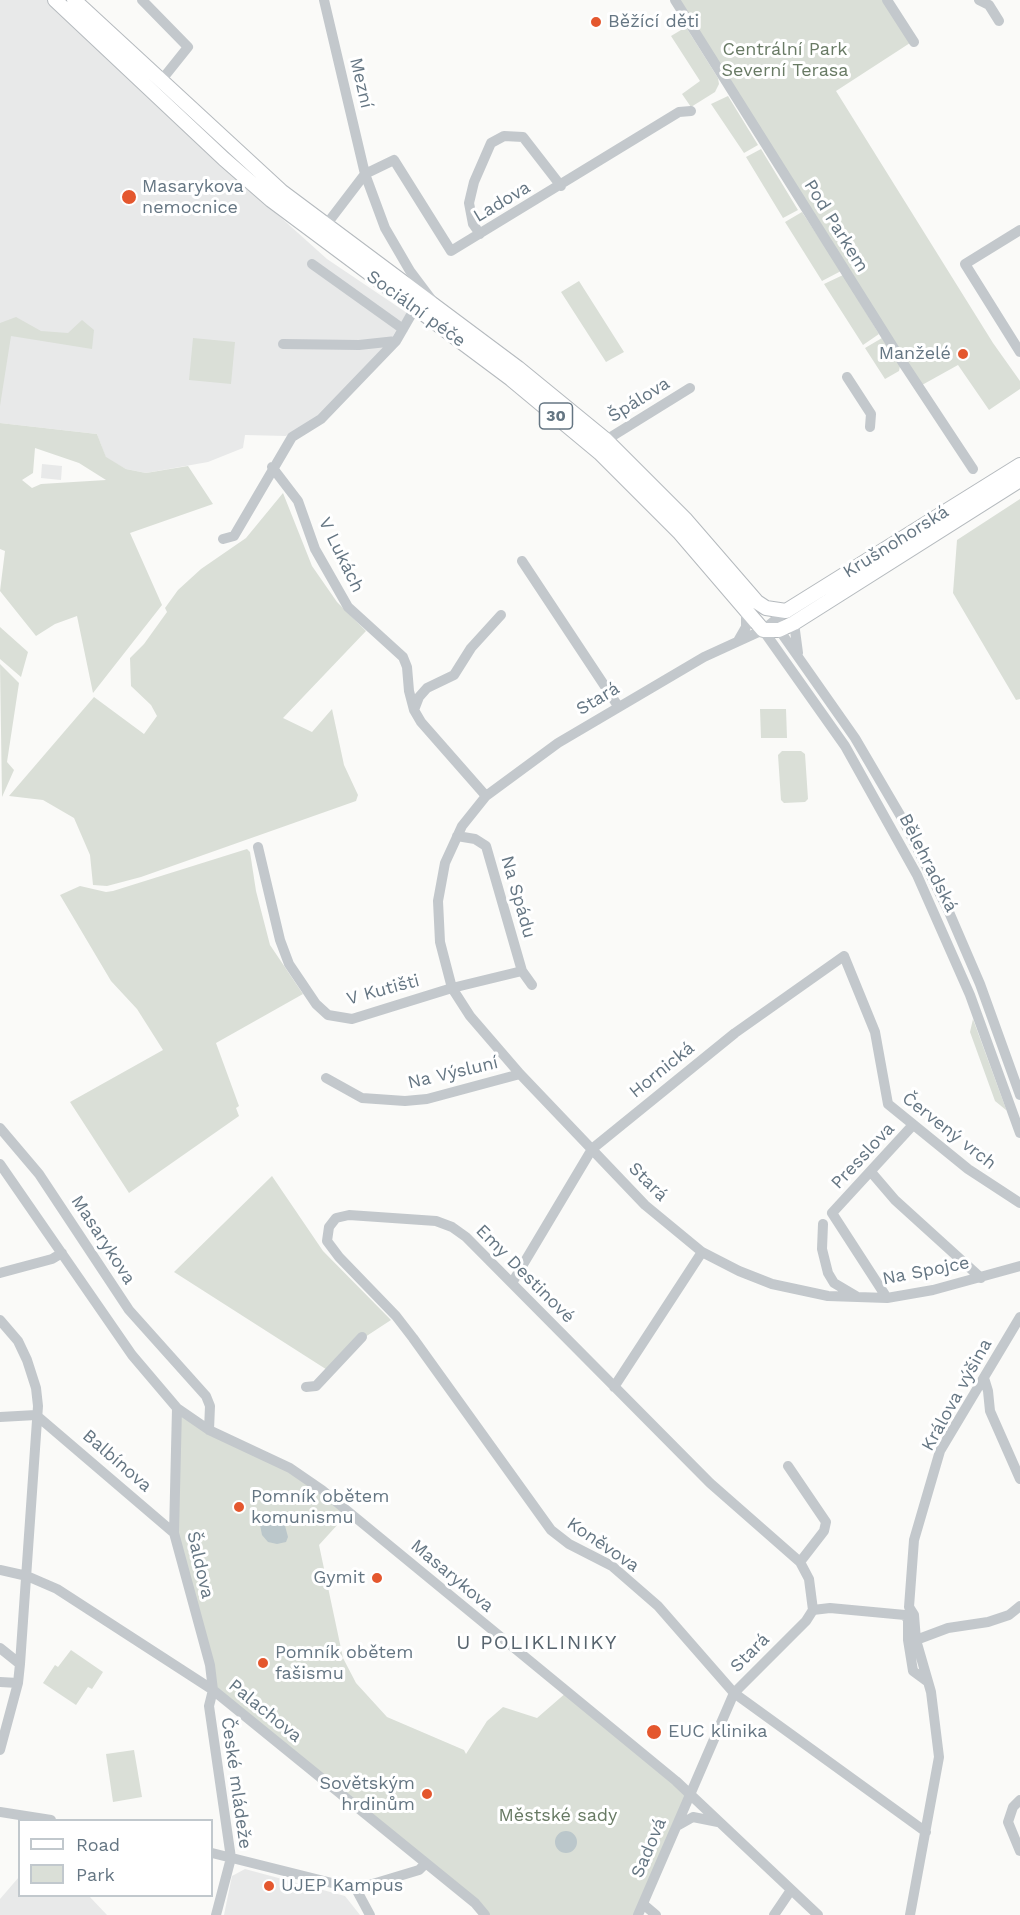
<!DOCTYPE html>
<html>
<head>
<meta charset="utf-8">
<style>
	body { margin:0 }
	#map { position:relative; width:1020px; height:1915px; overflow:hidden; background:#fafaf8; font-family:"Work Sans",sans-serif }
	canvas { display:block }
	.legend { position:absolute; left:18px; top:1819px; width:195px; height:78px; box-sizing:border-box; background:#fff; border:2px solid #c1c8cd; margin:0; padding:8px 10px; list-style:none; font-size:18px; color:#657683 }
	.legend li { display:flex; align-items:center; gap:12px; height:30px }
	.legend b { width:30px; border:2px solid #c1c8cd }
</style>
</head>
<body>
<div id="map">
<canvas width="1020" height="1915"></canvas>
<ul class="legend">
<li><b style="height:8px;background:#fff"></b>Road</li>
<li><b style="height:16px;background:#dadfd7"></b>Park</li>
</ul>
</div>
<script>
const ctx = document.querySelector('canvas').getContext('2d');
ctx.lineJoin = 'round';
function paint(path, color) {
  ctx.fillStyle = color;
  ctx.fill(path, 'evenodd');
}
function toPath(rows) {
  const path = new Path2D();
  for (const r of rows) {
    if (r.length === 3) {
      path.moveTo(r[0] + r[2], r[1]);
      path.arc(r[0], r[1], r[2], 0, 2 * Math.PI);
      continue;
    }
    path.moveTo(r[0], r[1]);
    for (let i = 2; i < r.length; i += 2) path.lineTo(r[i], r[i + 1]);
  }
  return path;
}
function strokePath(path, color, width, dash) {
  ctx.strokeStyle = color;
  ctx.lineWidth = width;
  ctx.lineCap = dash ? 'butt' : 'round';
  ctx.setLineDash(dash || []);
  ctx.stroke(path);
}
function write(font, color, halo, rows, align = 'center') {
  ctx.font = font + ' "Work Sans",sans-serif';
  ctx.lineWidth = 6;
  ctx.setLineDash([]);
  ctx.textBaseline = 'middle';
  ctx.strokeStyle = halo;
  ctx.fillStyle = color;
  for (const [text, x, y, turn = 0] of rows) {
    ctx.save();
    ctx.translate(x, y);
    ctx.rotate((+turn || 0) * Math.PI / 180);
    ctx.textAlign = isNaN(turn) ? turn : align;
    if (halo) ctx.strokeText(text, 0, 0);
    ctx.fillText(text, 0, 0);
    ctx.restore();
  }
}
paint(toPath([
	[0,0,47,0,189,135,327,259,407,313,386,347,318,417,286,436,245,435,243,448,208,462,146,473,126,469,106,458,97,434,0,423],
	[42,464,62,466,61,480,41,478],
	[245,1869,345,1896,360,1915,224,1915,232,1876],
	[19,1877,20,1896,89,1896,107,1915,0,1915,0,1899]
]), '#e8e9e9');
paint(toPath([
	[680,0,883,0,910,43,836,91,993,343,1020,381,1020,389,989,410,958,365,922,385],
	[686,27,718,78,719,84,715,92,691,107,682,94,700,81,671,36],
	[728,96,758,145,744,153,711,104],
	[761,149,798,210,783,218,746,157],
	[802,212,841,271,822,281,785,222],
	[843,275,879,334,863,345,824,284],
	[579,281,624,352,606,362,561,292],
	[16,317,41,331,68,333,82,320,94,330,92,349,11,336,0,406,0,323],
	[193,338,235,342,231,384,189,380],
	[882,338,900,366,899,371,885,379,865,348],
	[0,423,97,434,106,457,126,469,146,473,188,466,213,504,130,533,162,605,93,693,77,616,55,624,36,636,0,591,5,551,0,549],
	[35,448,79,463,106,480,41,484,32,488,22,480,33,473],
	[283,493,312,566,337,602,366,631,283,718,312,732,332,709,344,765,358,795,356,801,141,877,107,886,93,885,90,855,74,818,43,800,9,796,94,697,144,734,157,716,151,705,131,686,130,658,144,644,167,612,165,608,178,590,201,569,246,538],
	[1020,499,1020,699,1016,700,953,593,957,540],
	[0,627,28,652,21,677,0,659],
	[0,664,19,683,7,762,14,770,2,797],
	[760,709,786,709,787,738,761,738],
	[782,751,801,751,805,754,808,799,805,802,784,803,781,800,778,755],
	[247,849,250,852,256,891,270,945,303,994,216,1043,239,1106,236,1108,239,1116,129,1193,70,1102,163,1050,137,1009,111,981,60,895,80,886,106,892,113,891],
	[973,1019,1006,1109,1006,1110,995,1101,970,1032],
	[272,1176,323,1251,391,1320,362,1339,332,1373,174,1272],
	[177,1408,290,1468,349,1512,319,1545,343,1658,356,1683,387,1717,464,1750,466,1754,487,1721,503,1707,537,1718,567,1692,690,1794,638,1915,485,1915,213,1690,174,1533],
	[71,1650,103,1672,92,1689,88,1687,76,1705,43,1683,55,1665,58,1667],
	[134,1750,142,1797,113,1802,106,1754]
]), '#dadfd7');
paint(toPath([
	[270,1514,284,1522,288,1537,286,1542,277,1544,268,1542,262,1535,260,1525,262,1517],
	[566,1842,11]
]), '#bbc7cb');
const major = toPath([
	[55,0,224,159,271,200,511,379,600,453,679,532,763,630,779,630,794,623,1020,480],
	[74,0,281,191,518,368,606,440,686,520,757,602,766,608,786,611,1020,465]
]);
strokePath(major, '#b5babe', 16);
strokePath(toPath([
	[142,0,188,47,160,82],
	[324,0,365,174,385,228,410,271,431,299],
	[675,0,905,366,973,469],
	[887,0,914,42],
	[979,0,989,5,999,21],
	[323,229,365,174,394,160,451,251,679,112,691,111],
	[1020,230,965,264,1020,352],
	[480,234,473,224,469,203,474,182,491,143,504,136,523,137,561,186],
	[312,264,403,329],
	[283,344,359,345,396,341],
	[847,377,871,414,870,427],
	[606,440,690,388],
	[272,467,298,501,315,549,348,607,403,657,407,667,409,691,414,710,421,722,486,796],
	[223,539,234,536,292,437,321,419,396,341,415,308],
	[522,561,618,706],
	[786,611,763,630,704,657,558,743,486,796,462,826,445,863,438,901,440,942,452,988,470,1016,520,1074,645,1205,702,1252,739,1271,772,1284,828,1296,887,1298,933,1290,1020,1266],
	[794,623,798,653],
	[775,624,855,738,903,820,949,912,980,984,1020,1095],
	[763,630,845,746,917,875,970,995,1020,1133],
	[738,641,746,627,746,609],
	[414,710,419,697,427,688,454,675,471,648,501,615],
	[457,836,475,839,486,846,522,971,532,985],
	[258,847,280,940,289,964,316,1004,328,1015,352,1019,452,988,522,971],
	[326,1078,362,1098,405,1101,427,1099,520,1074],
	[0,1128,39,1174,129,1310,206,1396,210,1406,209,1430],
	[0,1164,132,1355,177,1408,209,1430,290,1468,322,1490,676,1781,818,1915],
	[871,1172,895,1200,981,1278],
	[823,1224,822,1249,828,1273,834,1283,856,1296],
	[0,1273,52,1259,62,1253],
	[512,1283,592,1149,735,1033,844,956,875,1032,888,1104,968,1169,1020,1203],
	[887,1298,832,1213,912,1126],
	[0,1320,18,1341,27,1360,36,1388,38,1406,20,1664,18,1683,0,1750],
	[984,1378,988,1391,990,1411,1020,1479],
	[306,1387,316,1386,362,1337],
	[614,1387,702,1252],
	[177,1408,174,1533,210,1665,213,1690],
	[36,1415,174,1533],
	[0,1417,36,1415],
	[788,1466,826,1522,824,1531,800,1562],
	[0,1570,27,1576,57,1589,213,1690,475,1903,485,1915],
	[813,1610,830,1608,905,1615,908,1620,908,1640,913,1671,928,1682],
	[916,1640,948,1628,988,1622,1009,1615,1020,1606],
	[0,1648,20,1664],
	[0,1682,18,1683],
	[213,1690,209,1706,231,1858,216,1915],
	[1020,1800,1013,1807,1008,1822,1020,1851],
	[0,1812,51,1820],
	[677,1826,693,1817,718,1822],
	[212,1853,356,1889,419,1870,426,1863],
	[356,1889,370,1915],
	[643,1904,656,1915],
	[638,1915,734,1693,806,1621,813,1610,809,1579,800,1562,710,1483,466,1237,452,1227,436,1221,349,1215,336,1218,329,1227,327,1241,339,1257,396,1316,413,1338,551,1530,569,1544,612,1566,658,1606,734,1693,926,1832],
	[774,1915,791,1890],
	[910,1915,939,1757,931,1692,916,1640,914,1615,909,1607,914,1540,940,1451,1020,1317]
]), '#c3c8cc', 10);
strokePath(major, '#fff', 14);
for (const [x, y, r, color] of [
	[596,22,6,"#e4572e"],
	[129,197,8,"#e4572e"],
	[963,354,6,"#e4572e"],
	[239,1507,6,"#e4572e"],
	[377,1578,6,"#e4572e"],
	[263,1663,6,"#e4572e"],
	[654,1732,8,"#e4572e"],
	[427,1794,6,"#e4572e"],
	[269,1886,6,"#e4572e"]
]) {
  const dot = new Path2D();
  dot.arc(x, y, r, 0, 2 * Math.PI);
  ctx.fillStyle = color;
  ctx.fill(dot);
  strokePath(dot, '#fff', 2);
}
for (const [x, y, w] of [
	[556,416,33]
]) {
  const box = new Path2D();
  box.roundRect(x - w / 2, y - 13, w, 26, 4.5);
  ctx.fillStyle = '#fff';
  ctx.fill(box);
  strokePath(box, '#657683', 1.5);
}
write('bold 16px', '#657683', null, [
	["30",556,416]
]);
write('18px', '#657683', '#fff', [
	["Běžící děti",608,22],
	["Masarykova",142,187],
	["nemocnice",142,208],
	["Manželé",951,354,"right"],
	["Pomník obětem",251,1497],
	["komunismu",251,1518],
	["Gymit",365,1578,"right"],
	["Pomník obětem",275,1653],
	["fašismu",275,1674],
	["EUC klinika",668,1732],
	["Sovětským",415,1784,"right"],
	["hrdinům",415,1805,"right"],
	["UJEP Kampus",281,1886]
], 'left');
write('18px', '#687a64', '#fff', [
	["Centrální Park",785,50],
	["Severní Terasa",785,71],
	["Městské sady",558,1816]
]);
write('18px', '#657683', '#fff', [
	["Mezní",361,83,77],
	["Ladova",502,202,-31],
	["Pod Parkem",836,226,58],
	["Sociální péče",416,309,36],
	["Špálova",639,400,-32],
	["Krušnohorská",896,542,-32],
	["V Lukách",341,555,64],
	["Stará",598,699,-31],
	["Bělehradská",928,863,63],
	["Na Spádu",518,897,74],
	["V Kutišti",383,990,-15],
	["Hornická",662,1070,-39],
	["Na Výsluní",453,1073,-13],
	["Červený vrch",949,1131,38],
	["Presslova",863,1156,-47],
	["Stará",648,1182,45],
	["Masarykova",103,1240,57],
	["Na Spojce",926,1271,-11],
	["Emy Destinové",525,1274,45],
	["Králova výšina",957,1395,-61],
	["Balbínova",117,1461,41],
	["Koněvova",603,1545,34],
	["Šaldova",200,1565,77],
	["Masarykova",452,1576,40],
	["Stará",750,1653,-45],
	["Palachova",265,1711,39],
	["České mládeže",236,1783,82],
	["Sadová",649,1848,-67]
]);
ctx.letterSpacing = '1.5px';
write('20px', '#57646e', '#fff', [
	["U POLIKLINIKY",537,1643]
]);
ctx.letterSpacing = '0px';
</script>
</body>
</html>
